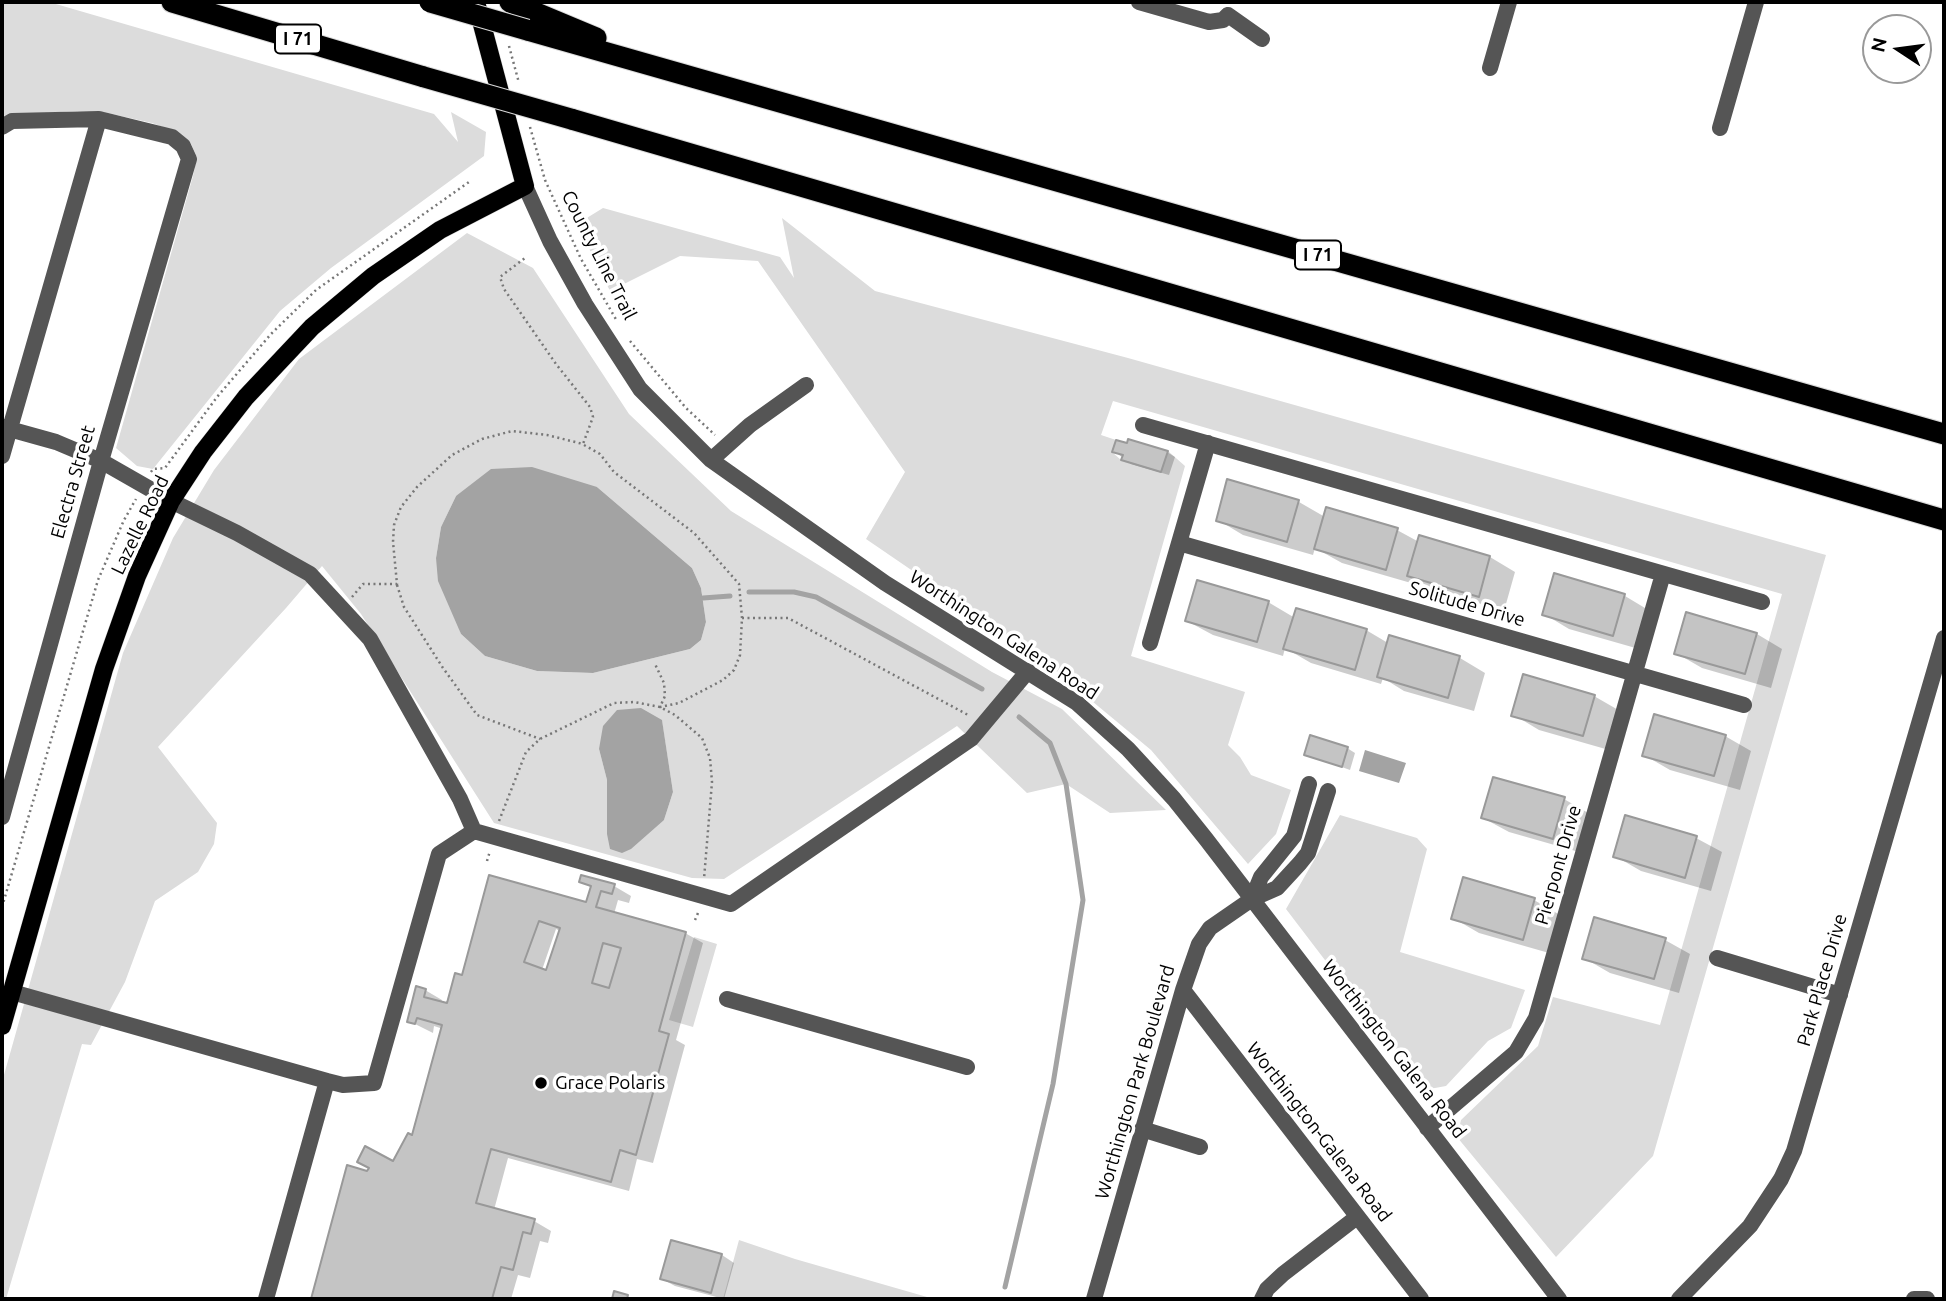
<!DOCTYPE html>
<html>
<head>
<meta charset="utf-8">
<style>
	body { margin:0 }
	#map { position:relative; width:1946px; height:1301px; overflow:hidden; background:#fff; font-family:Ubuntu,sans-serif }
	canvas { display:block }
	.frame { position:absolute; inset:0; border:4px solid #000; pointer-events:none }
	.north { position:absolute; left:1862px; top:14px; width:70px; height:70px; box-sizing:border-box; background:#fff; border:2px solid #999; border-radius:50%; rotate:283deg; font-size:19px; font-weight:700; line-height:28px; text-align:center; color:#000 }
	.north::after { content:''; display:block; margin:auto; width:24px; height:32px; background:#000; clip-path:polygon(50% 0,100% 100%,50% 72%,0 100%) }
</style>
</head>
<body>
<div id="map">
<canvas width="1946" height="1301"></canvas>
<div class="frame"></div>
<div class="north">N</div>
</div>
<script>
const ctx = document.querySelector('canvas').getContext('2d');
ctx.lineJoin = 'round';
function paint(path, color) {
  ctx.fillStyle = color;
  ctx.fill(path, 'evenodd');
}
function toPath(rows) {
  const path = new Path2D();
  for (const r of rows) {
    path.moveTo(r[0], r[1]);
    for (let i = 2; i < r.length; i += 2) path.lineTo(r[i], r[i + 1]);
  }
  return path;
}
function strokePath(path, color, width, dash) {
  ctx.strokeStyle = color;
  ctx.lineWidth = width;
  ctx.lineCap = dash ? 'butt' : 'round';
  ctx.setLineDash(dash || []);
  ctx.stroke(path);
}
function write(font, color, halo, rows, align = 'center') {
  ctx.font = font + ' Ubuntu,sans-serif';
  ctx.lineWidth = 7;
  ctx.setLineDash([]);
  ctx.textBaseline = 'middle';
  ctx.strokeStyle = halo;
  ctx.fillStyle = color;
  for (const [text, x, y, turn = 0] of rows) {
    ctx.save();
    ctx.translate(x, y);
    ctx.rotate((+turn || 0) * Math.PI / 180);
    ctx.textAlign = isNaN(turn) ? turn : align;
    if (halo) ctx.strokeText(text, 0, 0);
    ctx.fillText(text, 0, 0);
    ctx.restore();
  }
}
paint(toPath([
	[2,2,49,2,434,114,458,142,451,112,486,132,484,156,331,268,280,311,153,469,137,466,116,448,193,176,197,157,191,144,174,131,152,123,102,112,75,111,2,116],
	[603,208,780,257,794,278,782,218,875,291,1128,358,1826,555,1653,1156,1556,1257,1457,1137,1461,1120,1538,1046,1553,997,1660,1025,1782,594,1113,401,1101,435,1116,440,1112,452,1121,460,1161,471,1168,451,1185,466,1131,656,1245,692,1228,745,1240,757,1251,775,1291,790,1276,834,1248,864,1151,750,1040,658,866,539,905,472,758,261,680,256,610,291,577,224],
	[467,233,533,268,629,414,731,511,992,672,1062,709,1166,810,1110,813,1066,784,1027,793,957,726,724,879,692,878,494,823,361,614,322,566,286,608,158,747,217,823,214,844,198,872,155,901,125,982,91,1045,82,1044,6,1299,2,1299,2,1082,123,653,173,538,214,470,299,359],
	[597,487,692,568,701,588,706,622,701,640,690,649,593,673,537,671,485,656,461,634,436,558,441,527,456,496],
	[662,721,673,792,664,820,607,834,607,780,599,749],
	[1340,815,1417,838,1427,849,1400,952,1525,990,1511,1028,1488,1041,1446,1086,1424,1090,1286,909],
	[694,937,717,944,693,1027,669,1020],
	[739,1240,795,1259,934,1299,723,1299]
]), '#dcdcdc');
paint(toPath([
	[532,467,597,487,692,568,701,588,706,622,701,640,690,649,593,673,537,671,485,656,461,634,438,581,436,558,441,527,456,496,491,469],
	[641,708,662,720,673,792,664,820,631,849,622,853,610,849,607,834,607,780,599,749,603,726,617,710],
	[1365,750,1406,763,1399,783,1359,771]
]), '#a3a3a3');
paint(toPath([
	[1114,451,1167,452,1175,457,1169,475,1131,464],
	[1229,482,1299,502,1325,517,1397,530,1419,542,1420,537,1490,557,1515,572,1504,611,1435,590,1413,578,1411,583,1342,563,1315,548,1313,555,1243,535,1218,520],
	[1555,576,1625,596,1650,611,1639,649,1569,629,1544,614],
	[1268,602,1295,618,1366,630,1388,643,1390,637,1460,658,1485,673,1474,711,1404,691,1383,678,1381,684,1311,663,1285,648,1283,656,1213,635,1187,621],
	[1757,634,1782,649,1771,688,1702,668,1676,653],
	[1594,696,1620,711,1609,750,1539,730,1514,715],
	[1725,736,1751,751,1740,790,1670,770,1644,755],
	[1347,748,1355,753,1350,770,1306,754],
	[1494,779,1564,799,1590,814,1579,852,1509,832,1483,818],
	[1696,838,1722,852,1711,891,1641,871,1615,856],
	[491,877,587,904,592,888,581,881,614,886,631,896,629,903,618,900,614,914,685,933,703,943,676,1040,685,1045,653,1163,637,1159,629,1191,508,1158,494,1210,534,1221,551,1231,548,1243,540,1241,530,1278,518,1275,511,1299,313,1299,349,1168,368,1173,394,1163,413,1138,443,1029,434,1026,433,1033,409,1021,425,990,442,1000,441,1004,448,1006,463,977],
	[556,929,560,931,547,972,542,970],
	[1534,900,1560,915,1549,953,1479,933,1453,918],
	[1665,940,1690,954,1679,993,1610,973,1584,958],
	[722,1255,734,1263,724,1299,675,1286,662,1279]
]), '#0003');
strokePath(toPath([
	[749,592,794,592,816,597,982,689],
	[703,598,730,596],
	[1005,1287,1053,1084,1083,900,1066,784,1050,743,1019,717]
]), '#a3a3a3', 5);
const building = toPath([
	[1128,439,1168,451,1161,472,1121,460,1123,455,1112,452,1116,440,1127,443,1128,439],
	[1227,479,1299,500,1287,542,1216,521,1227,479],
	[1326,507,1398,528,1386,570,1314,549,1326,507],
	[1419,535,1490,556,1479,597,1407,576,1419,535],
	[1554,573,1625,594,1613,636,1542,615,1554,573],
	[1197,580,1269,601,1257,642,1185,621,1197,580],
	[1296,608,1367,629,1355,670,1283,649,1296,608],
	[1686,612,1757,633,1745,674,1674,654,1686,612],
	[1389,635,1460,656,1448,698,1377,677,1389,635],
	[1523,674,1595,695,1583,736,1511,716,1523,674],
	[1654,714,1726,735,1714,776,1642,756,1654,714],
	[1310,735,1348,747,1342,767,1304,755,1310,735],
	[1493,777,1565,797,1553,839,1481,818,1493,777],
	[1625,815,1697,836,1685,878,1613,857,1625,815],
	[489,875,586,902,591,886,579,882,581,875,615,884,612,894,601,891,596,907,686,932,659,1031,669,1034,636,1155,620,1150,611,1182,491,1149,476,1203,535,1219,531,1234,523,1232,513,1270,501,1267,492,1299,311,1299,347,1165,367,1171,369,1168,357,1162,365,1146,393,1161,408,1133,412,1135,442,1025,417,1018,415,1024,407,1022,416,986,426,989,424,997,447,1003,455,973,462,975,489,875],
	[539,921,560,928,546,970,524,962,539,921],
	[603,943,621,948,609,988,592,983,603,943],
	[1463,877,1535,898,1523,940,1451,919,1463,877],
	[1594,917,1666,938,1654,979,1582,959,1594,917],
	[671,1240,722,1254,711,1293,660,1279,671,1240],
	[614,1291,628,1295,627,1299,612,1299,614,1291]
]);
paint(building, '#c4c4c4');
strokePath(building, '#999', 2);
const major = toPath([
	[2,1026,104,669,137,576,171,501,203,452,246,397,312,327,373,276,440,230,525,186,476,2]
]);
const highway = toPath([
	[172,2,424,77],
	[510,2,596,38],
	[527,30,1944,434],
	[571,119,1944,520]
]);
strokePath(major, '#dbdbdb', 19);
strokePath(highway, '#dbdbdb', 23);
strokePath(toPath([
	[509,46,519,83],
	[530,127,545,180,581,259,617,321],
	[630,341,686,408,715,435],
	[584,445,600,454,614,472,694,533,739,584,742,618,740,655,734,670,723,680,679,703,660,707,665,696,664,683,655,664],
	[151,472,153,469,165,468,217,397,271,334,316,290,469,182],
	[397,585,404,607,443,668,477,715,540,739],
	[352,597,363,584,397,584,393,542,394,525,401,507,417,487,452,455,482,439,512,431,547,435,583,444,593,417,590,407,556,364,504,289,500,277,525,258],
	[742,618,788,618,970,716],
	[499,821,526,752,540,739,614,703,634,702,660,707,675,715,702,738,710,758,712,782,704,879],
	[487,861,490,851],
	[2,907,98,580,124,520,136,499],
	[695,920,698,913]
]), '#777', 2.5, [2, 3.5]);
strokePath(toPath([
	[1139,2,1209,22,1223,20,1228,15],
	[1228,15,1262,39],
	[1490,68,1509,2],
	[2,127,12,121,99,119,172,137,183,146,189,159,101,461,2,817],
	[1720,128,1756,2],
	[525,186,550,241,585,304,640,389,711,460,885,583,1077,703,1128,749,1174,799,1206,839,1559,1299],
	[1143,425,1762,602],
	[2,427,56,442,101,461,171,501,237,533,310,574,370,639,460,799,474,831,731,904,971,739,1028,671],
	[2,456,99,119],
	[711,460,750,425,806,385],
	[1179,543,1744,705],
	[1150,643,1208,443],
	[1252,899,1261,877,1294,836,1309,784],
	[1717,958,1840,995],
	[1183,990,1421,1299],
	[12,992,327,1081,266,1299],
	[727,999,967,1067],
	[327,1081,343,1085,374,1083,439,854,474,831],
	[1427,1128,1516,1052,1536,1018,1663,574],
	[1142,1129,1200,1147],
	[1094,1299,1183,990,1199,944,1210,928,1252,899,1277,888,1300,863,1308,853,1328,791],
	[1262,1299,1267,1289,1283,1274,1357,1217],
	[1679,1299,1750,1226,1781,1179,1794,1151,1944,638],
	[1914,1299,1927,1299]
]), '#555', 16);
strokePath(major, '#000', 18);
strokePath(highway, '#000', 21);
const highwayBridge = toPath([
	[430,2,527,30],
	[424,77,571,119]
]);
strokePath(highwayBridge, '#dbdbdb', 23, []);
strokePath(highwayBridge, '#000', 21);
for (const [x, y, r, color] of [
	[541,1083,7,"#000"]
]) {
  const dot = new Path2D();
  dot.arc(x, y, r, 0, 2 * Math.PI);
  ctx.fillStyle = color;
  ctx.fill(dot);
  strokePath(dot, '#fff', 2.5);
}
for (const [x, y, w] of [
	[298,39,46],
	[1318,255,46]
]) {
  const box = new Path2D();
  box.roundRect(x - w / 2, y - 14.5, w, 29, 5);
  ctx.fillStyle = '#fff';
  ctx.fill(box);
  strokePath(box, '#000', 2);
}
write('bold 18px', '#000', null, [
	["I 71",298,39],
	["I 71",1318,255]
]);
write('19px', '#000', '#fff', [
	["County Line Trail",599,255,63],
	["Electra Street",73,482,-74],
	["Lazelle Road",140,525,-64],
	["Solitude Drive",1467,604,16],
	["Worthington Galena Road",1004,635,33],
	["Pierpont Drive",1558,865,-74],
	["Park Place Drive",1822,980,-74],
	["Worthington Galena Road",1394,1049,52],
	["Worthington Park Boulevard",1135,1082,-74],
	["Worthington-Galena Road",1319,1132,52]
]);
write('19px', '#000', '#fff', [
	["Grace Polaris",555,1083]
], 'left');
</script>
</body>
</html>
